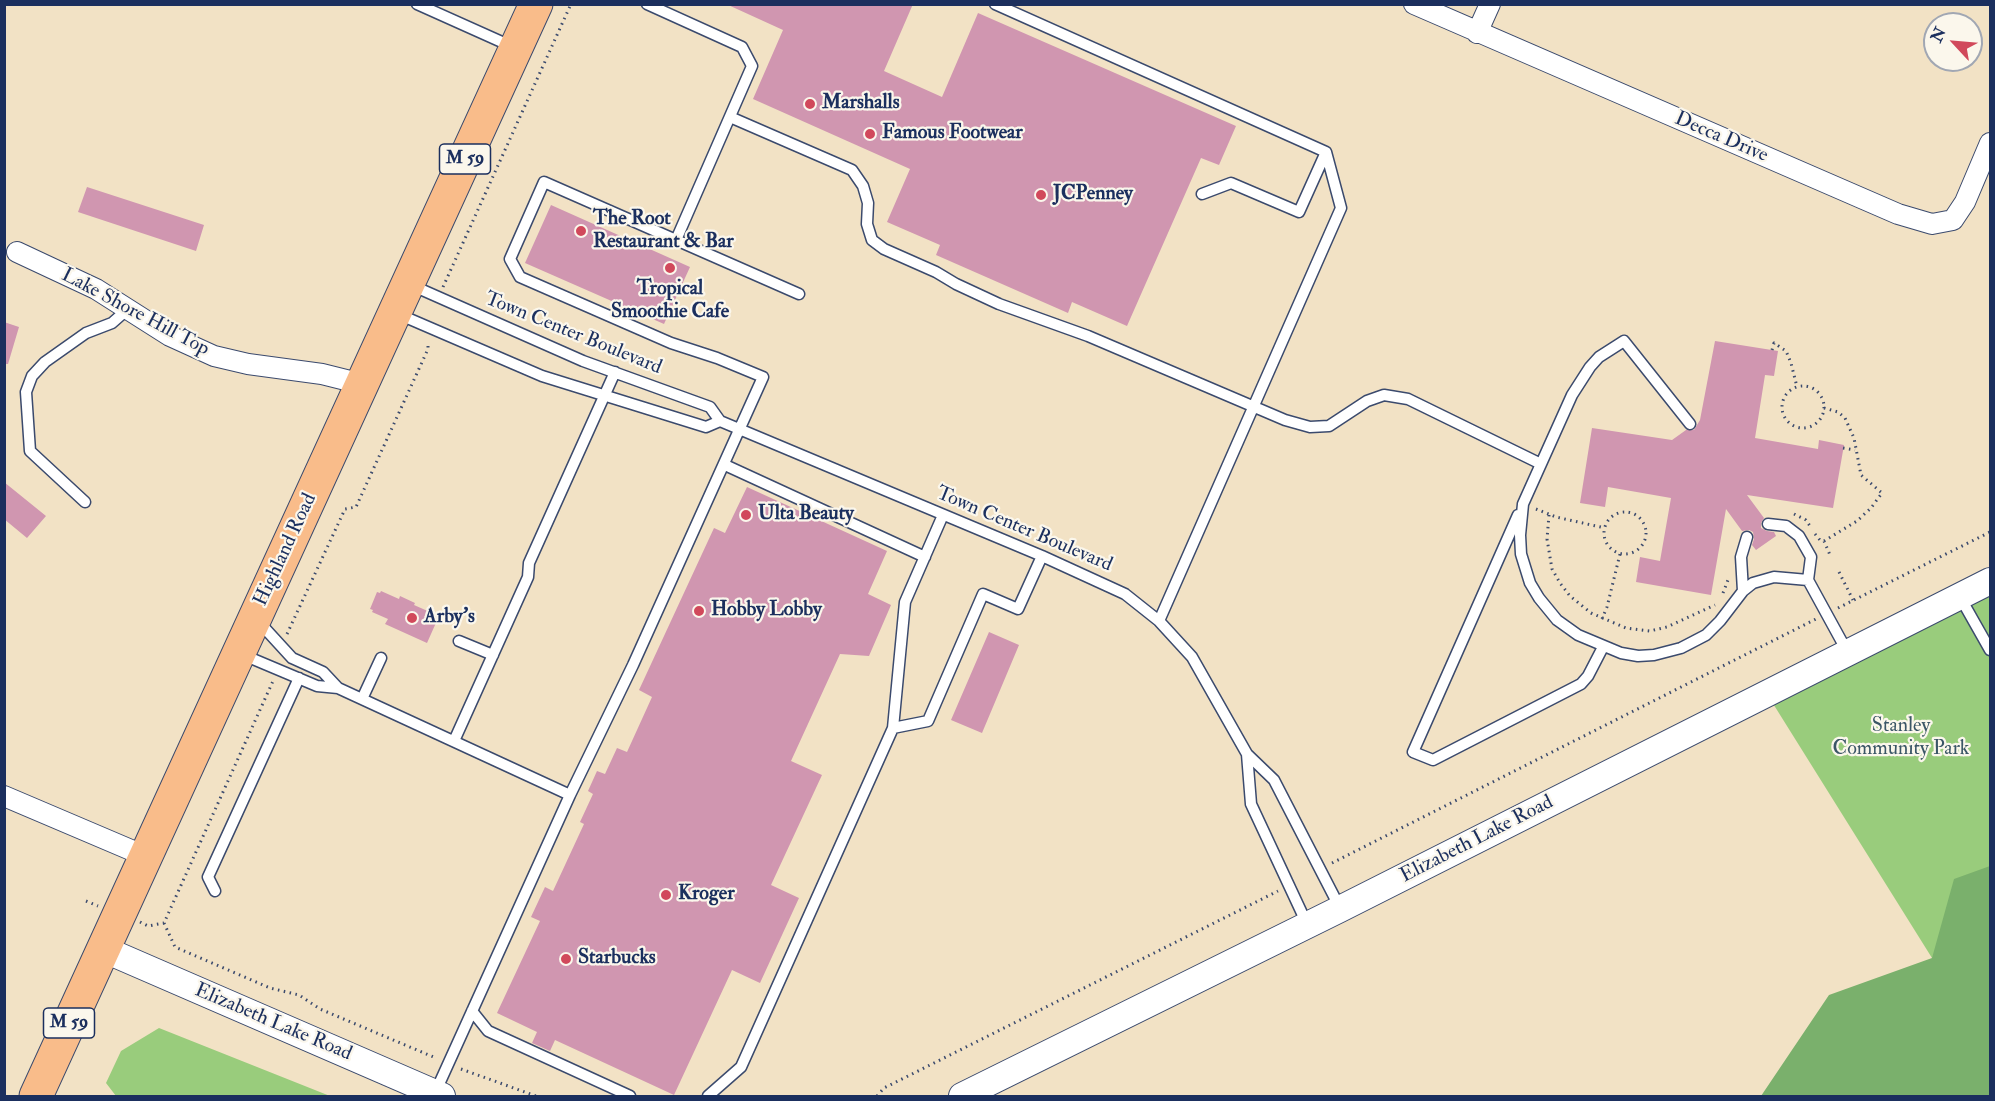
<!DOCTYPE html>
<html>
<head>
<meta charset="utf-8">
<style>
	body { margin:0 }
	#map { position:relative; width:1995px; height:1101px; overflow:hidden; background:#f2e2c5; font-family:"IM FELL Double Pica",serif }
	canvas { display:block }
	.frame { position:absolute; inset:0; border:6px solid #1b2f5e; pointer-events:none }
	.north { position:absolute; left:1923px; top:12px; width:60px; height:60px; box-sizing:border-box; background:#fbf7ec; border:2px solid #a1a7b3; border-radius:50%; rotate:296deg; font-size:16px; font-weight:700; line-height:24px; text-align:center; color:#1b2f5e }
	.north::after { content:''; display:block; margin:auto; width:21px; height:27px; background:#d1495b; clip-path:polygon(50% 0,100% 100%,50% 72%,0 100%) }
</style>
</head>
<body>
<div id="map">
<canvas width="1995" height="1101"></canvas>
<div class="frame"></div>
<div class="north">N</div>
</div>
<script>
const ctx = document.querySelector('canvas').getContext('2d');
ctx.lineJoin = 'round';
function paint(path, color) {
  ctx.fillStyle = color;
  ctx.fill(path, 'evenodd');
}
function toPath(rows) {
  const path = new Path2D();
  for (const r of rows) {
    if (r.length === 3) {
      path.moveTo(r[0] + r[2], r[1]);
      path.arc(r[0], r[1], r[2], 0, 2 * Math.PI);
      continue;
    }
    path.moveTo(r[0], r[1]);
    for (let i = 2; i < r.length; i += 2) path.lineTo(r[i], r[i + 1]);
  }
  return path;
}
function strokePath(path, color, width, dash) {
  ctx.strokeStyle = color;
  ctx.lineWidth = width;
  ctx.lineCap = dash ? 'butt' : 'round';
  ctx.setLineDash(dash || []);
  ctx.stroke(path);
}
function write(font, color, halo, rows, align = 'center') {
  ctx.font = font + ' "IM FELL Double Pica",serif';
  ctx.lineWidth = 4.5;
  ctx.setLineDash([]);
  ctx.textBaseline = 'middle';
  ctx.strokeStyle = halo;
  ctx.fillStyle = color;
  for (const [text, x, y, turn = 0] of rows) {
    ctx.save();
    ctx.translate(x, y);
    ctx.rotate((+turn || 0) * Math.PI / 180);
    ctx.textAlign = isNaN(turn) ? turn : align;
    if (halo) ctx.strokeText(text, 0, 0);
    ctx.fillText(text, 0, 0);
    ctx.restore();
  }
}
paint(toPath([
	[1990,590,1990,976,1932,958,1772,702],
	[159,1028,330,1096,116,1096,106,1083,121,1051]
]), '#99cc7c');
paint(toPath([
	[1990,866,1990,1096,1761,1096,1829,995,1932,958,1954,879]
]), '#7ab06c');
paint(toPath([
	[726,4,913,4,884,71,942,97,978,13,1236,126,1219,165,1201,158,1127,326,1072,302,1068,313,936,255,940,245,887,222,910,169,753,99,783,30],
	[87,187,204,225,196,251,78,212],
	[551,205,690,267,664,324,525,263],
	[4,322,19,327,8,364,4,364],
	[1715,341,1778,351,1774,376,1765,375,1755,438,1818,449,1819,440,1844,445,1833,508,1747,495,1764,518,1761,523,1761,528,1767,531,1774,532,1776,536,1756,550,1752,545,1754,539,1753,532,1749,530,1742,531,1726,509,1711,595,1636,582,1640,557,1660,561,1671,498,1608,487,1605,507,1580,503,1592,428,1672,440,1686,430,1694,430,1700,420],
	[4,482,46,516,27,538,4,519],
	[747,487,887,551,868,594,891,605,869,656,840,654,791,761,822,775,771,885,799,898,760,983,732,970,674,1095,555,1040,550,1051,532,1043,537,1032,497,1013,540,921,531,917,545,887,553,891,584,824,580,822,593,794,588,791,597,771,605,774,617,748,627,752,652,697,639,690,714,528,725,533],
	[381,591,399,599,400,596,415,603,414,605,439,616,427,643,385,624,388,619,372,612,373,610,370,609,377,592,380,593],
	[989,632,1019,645,982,733,951,720]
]), '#d096b0');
const service = toPath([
	[417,4,513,47],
	[647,4,742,47,752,66,676,240],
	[995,4,1326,152,1341,208,1159,621],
	[730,117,852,170,863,186,868,203,867,224,872,240,884,249,936,272,956,284,999,304,1088,336,1285,420,1310,427,1329,426,1367,401,1384,395,1408,399,1541,464],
	[1202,194,1231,183,1299,212,1326,152],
	[411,285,583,361,710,407,720,421,1042,556,1125,594,1159,621,1192,657,1247,754,1274,780,1340,908],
	[398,314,542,376,706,427,720,421],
	[1690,424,1624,341,1599,357,1590,367,1572,395,1523,504,1520,535,1521,554,1530,583,1539,598,1557,620,1578,635,1621,653,1638,656,1654,655,1681,648,1706,635,1720,621,1743,591,1753,583,1774,577,1808,580,1848,653],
	[725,465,925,557],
	[85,502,30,451,26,392,32,376,45,362,86,333,112,323,129,308],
	[1518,515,1413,752,1433,760,1581,684,1588,676,1603,647],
	[1768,524,1786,526,1799,536,1811,557,1808,580],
	[1743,591,1741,557,1747,537],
	[1960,597,1990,650],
	[259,622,292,658,323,672,338,688],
	[459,641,493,655],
	[241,654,317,686,338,688,570,795,435,1093],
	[362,699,381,658],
	[893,728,928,721,983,594,1018,609,1042,556],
	[454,741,528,577,529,563,615,372],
	[1247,754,1251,804,1307,924],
	[570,795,633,665,763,377,717,358,671,343,520,277,510,259,544,182,799,294],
	[215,891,208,877,299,678],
	[472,1011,488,1031,630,1096],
	[708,1096,741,1067,893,728,905,602,943,515]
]);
const minor = toPath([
	[1414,4,1898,214,1932,224,1953,220,1965,202,1990,143],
	[1477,33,1490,4],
	[17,252,96,289,170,336,214,356,248,364,322,374,362,384],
	[4,796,145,856]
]);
const tertiary = toPath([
	[103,949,442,1096],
	[962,1096,1340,909,1990,581]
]);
const trunk = toPath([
	[36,1096,536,4]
]);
strokePath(service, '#3b4a6d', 13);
strokePath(minor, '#3b4a6d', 22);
strokePath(tertiary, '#3b4a6d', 28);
strokePath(trunk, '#3b4a6d', 35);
strokePath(toPath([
	[443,287,571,4],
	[1772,350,1774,343,1786,351,1791,363,1797,387],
	[1803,407,21],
	[1824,408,1838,412,1845,418,1854,438,1861,475,1882,493,1871,508,1857,521,1824,541],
	[1843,448,1855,450],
	[1536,509,1556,517,1605,528],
	[1625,533,21],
	[1794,514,1806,520,1810,526],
	[1549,515,1547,539,1552,569,1560,583,1570,596,1591,613,1626,628,1650,631,1667,627,1715,605],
	[1815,534,1820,540,1824,541,1830,555],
	[1839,572,1853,600],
	[1723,593,1728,580],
	[1838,608,1990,532],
	[1602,619,1607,607,1620,554],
	[287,634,345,509,356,507,428,349,428,342],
	[1332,863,1816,619],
	[86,901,98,906],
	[140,922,148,926,164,923,273,681],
	[164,923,175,947,270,988,299,995,320,1009,436,1058],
	[461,1069,536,1096],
	[877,1096,884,1088,1278,891]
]), '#3b4a6d', 3, [1.5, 4.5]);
strokePath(service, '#fff', 10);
strokePath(minor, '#fff', 20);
strokePath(tertiary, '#fff', 26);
strokePath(trunk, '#f9bc8a', 33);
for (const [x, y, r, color] of [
	[810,104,6,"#d1495b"],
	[870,134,6,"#d1495b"],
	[1041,195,6,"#d1495b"],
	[581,231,6,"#d1495b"],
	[670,268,6,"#d1495b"],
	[746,515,6,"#d1495b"],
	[699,611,6,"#d1495b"],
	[412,618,6,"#d1495b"],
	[666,895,6,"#d1495b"],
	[566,959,6,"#d1495b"]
]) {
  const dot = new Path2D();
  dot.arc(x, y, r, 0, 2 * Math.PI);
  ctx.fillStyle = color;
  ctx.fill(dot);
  strokePath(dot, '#fbf7ec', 2);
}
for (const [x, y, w] of [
	[465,159,51],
	[69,1023,51]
]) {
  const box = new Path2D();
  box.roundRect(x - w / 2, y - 15, w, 30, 4.5);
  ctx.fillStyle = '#fbf7ec';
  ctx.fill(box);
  strokePath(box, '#1b2f5e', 1.5);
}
write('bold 18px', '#1b2f5e', null, [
	["M 59",465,159],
	["M 59",69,1023]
]);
write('bold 20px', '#1b2f5e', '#fbf7ec', [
	["Marshalls",822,104],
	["Famous Footwear",882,134],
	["JCPenney",1053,195],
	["The Root",593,220],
	["Restaurant & Bar",593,243],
	["Tropical",670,290,"center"],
	["Smoothie Cafe",670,313,"center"],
	["Ulta Beauty",758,515],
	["Hobby Lobby",711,611],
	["Arby's",424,618],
	["Kroger",678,895],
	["Starbucks",578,959]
], 'left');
write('20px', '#1b2f5e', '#fbf7ec', [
	["Decca Drive",1721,138,23],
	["Lake Shore Hill Top",135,313,28],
	["Town Center Boulevard",573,334,22],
	["Town Center Boulevard",1024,530,23],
	["Highland Road",286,550,-65],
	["Elizabeth Lake Road",1477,840,-27],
	["Elizabeth Lake Road",273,1023,23]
]);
write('20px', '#3a5666', '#fbf7ec', [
	["Stanley",1901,727],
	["Community Park",1901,750]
]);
</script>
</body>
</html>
